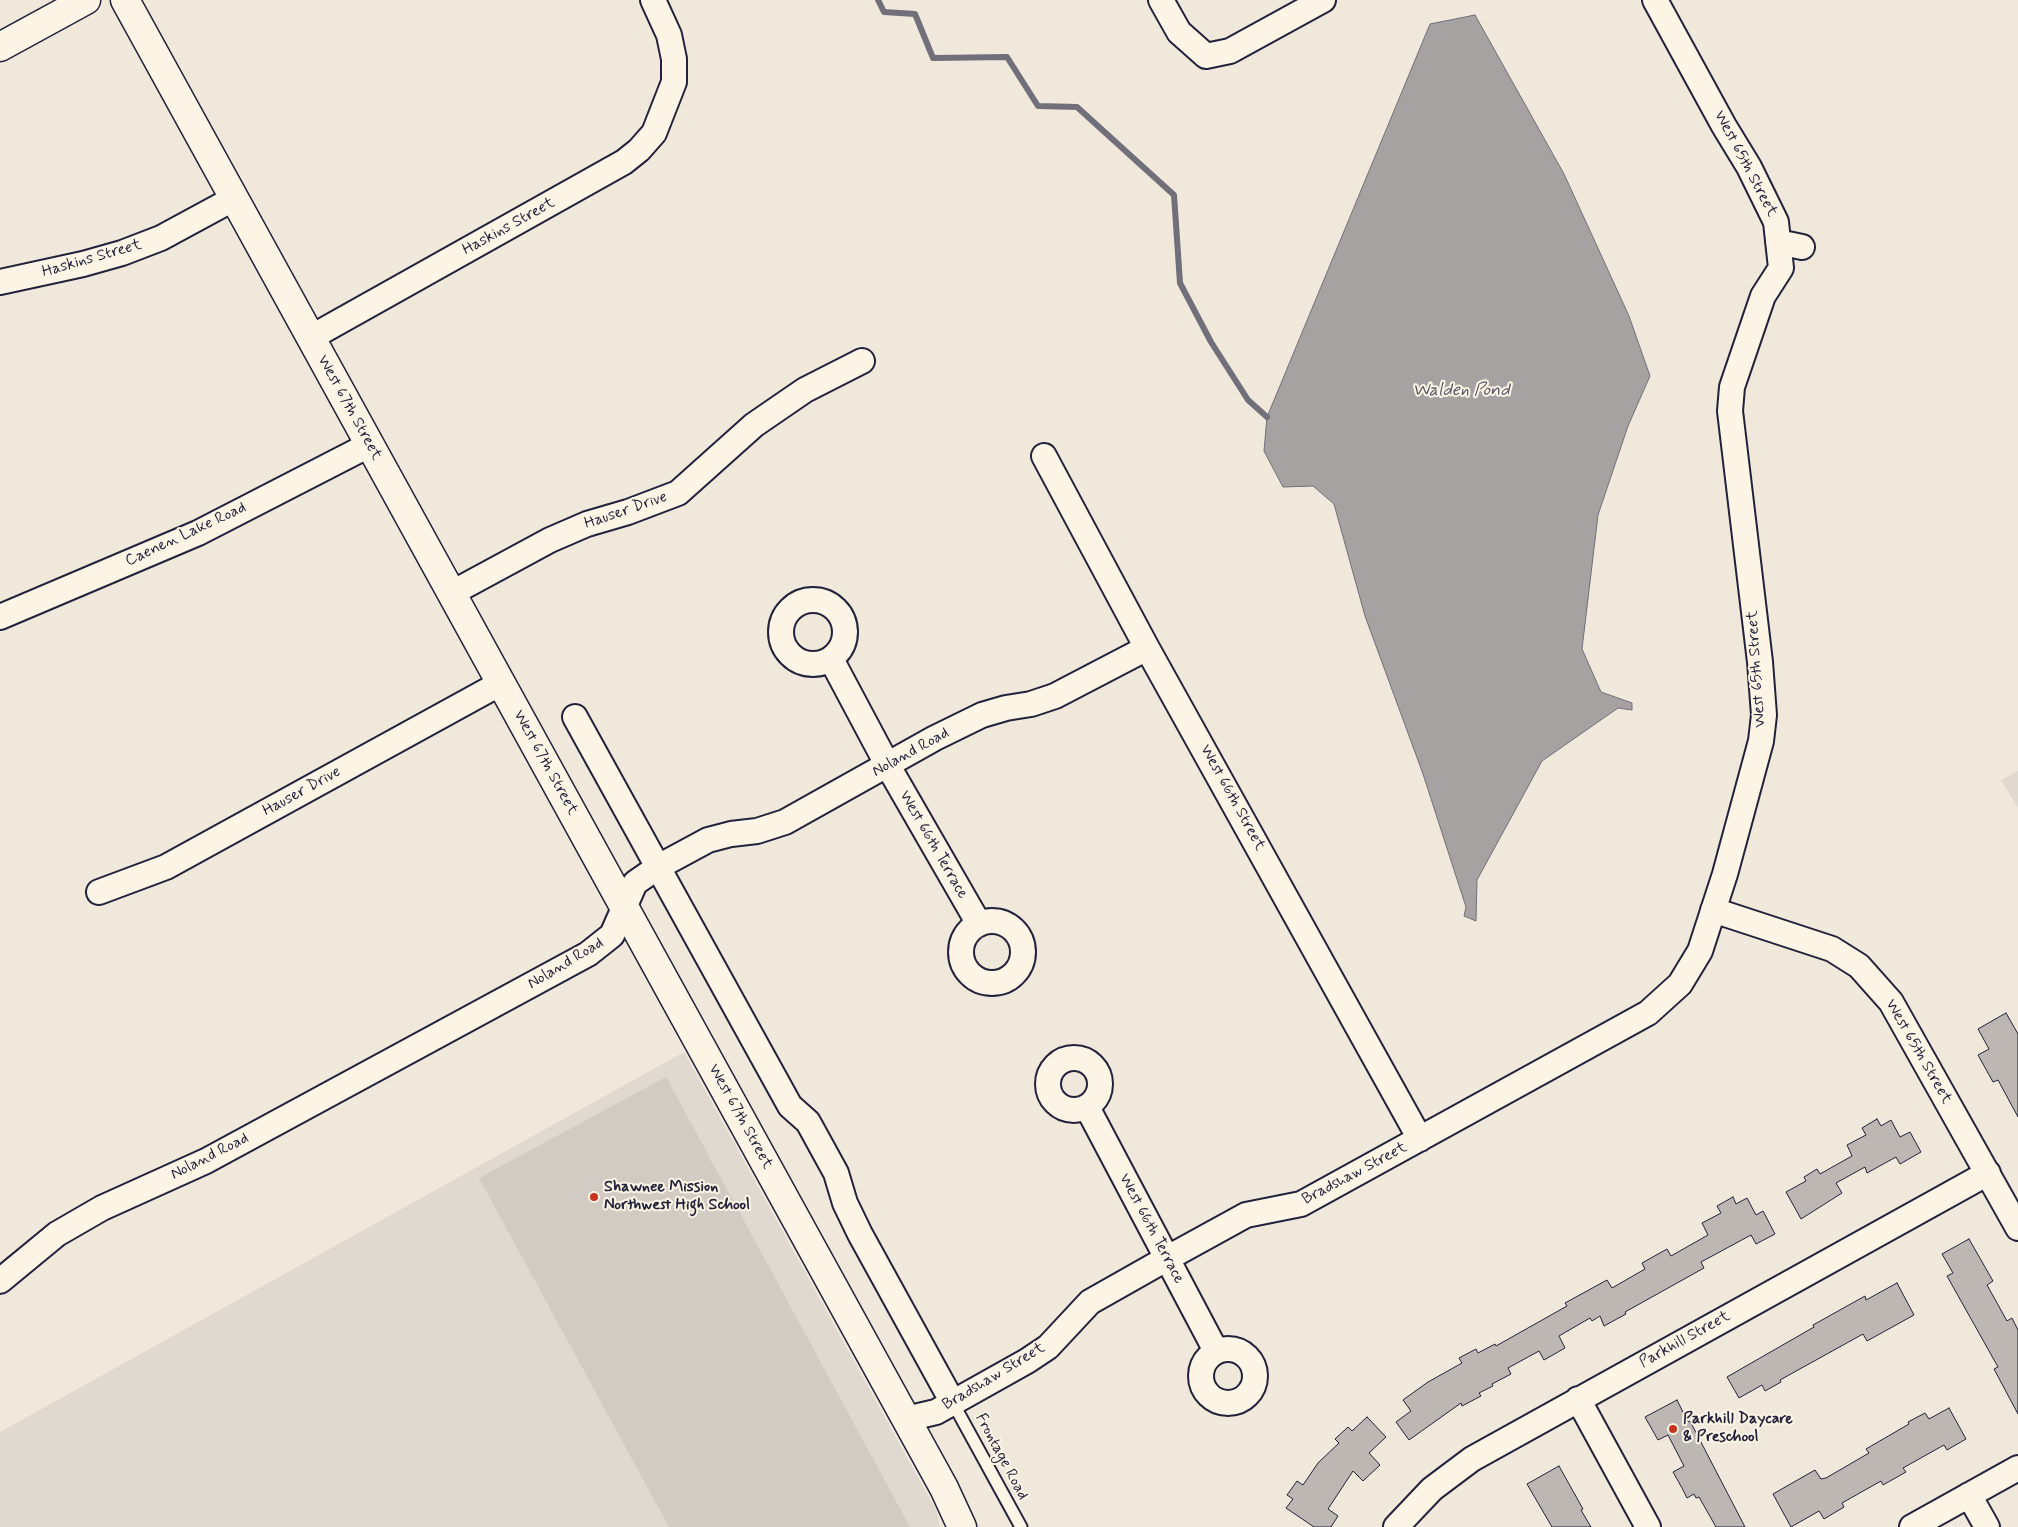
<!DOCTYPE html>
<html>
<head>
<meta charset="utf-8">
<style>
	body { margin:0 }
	canvas { display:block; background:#efe8db }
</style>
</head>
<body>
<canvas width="2018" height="1527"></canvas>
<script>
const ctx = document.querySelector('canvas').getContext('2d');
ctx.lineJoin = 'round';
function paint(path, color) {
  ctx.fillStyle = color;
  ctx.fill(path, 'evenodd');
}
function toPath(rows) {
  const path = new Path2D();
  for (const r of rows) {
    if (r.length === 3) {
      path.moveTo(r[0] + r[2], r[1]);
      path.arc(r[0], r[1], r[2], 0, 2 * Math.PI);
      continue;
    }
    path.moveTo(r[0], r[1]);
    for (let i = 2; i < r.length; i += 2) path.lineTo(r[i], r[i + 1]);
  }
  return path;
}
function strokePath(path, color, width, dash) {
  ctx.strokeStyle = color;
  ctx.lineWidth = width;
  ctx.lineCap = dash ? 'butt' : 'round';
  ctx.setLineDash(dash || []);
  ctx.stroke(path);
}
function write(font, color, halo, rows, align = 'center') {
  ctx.font = font + ' Mynerve,sans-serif';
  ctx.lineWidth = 4;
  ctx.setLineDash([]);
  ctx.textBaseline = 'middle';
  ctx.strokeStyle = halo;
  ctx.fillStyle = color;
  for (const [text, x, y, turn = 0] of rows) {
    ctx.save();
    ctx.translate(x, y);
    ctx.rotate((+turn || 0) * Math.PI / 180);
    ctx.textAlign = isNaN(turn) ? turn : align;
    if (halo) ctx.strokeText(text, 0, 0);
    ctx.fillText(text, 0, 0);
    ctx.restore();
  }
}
paint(toPath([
	[2018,771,2018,808,2001,780],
	[684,1052,937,1512,940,1527,0,1527,0,1432]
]), '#e0d9cf');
paint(toPath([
	[666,1077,910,1527,669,1527,479,1178]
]), '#d1cbc3');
const water = toPath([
	[1475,15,1564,174,1629,316,1650,376,1628,426,1598,515,1582,649,1601,692,1632,703,1632,710,1618,708,1542,761,1477,880,1476,921,1464,916,1466,907,1423,774,1365,616,1334,504,1313,486,1283,487,1264,451,1267,417,1430,24,1475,15]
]);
paint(water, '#a6a2a2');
strokePath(water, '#716f79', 1);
strokePath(toPath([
	[878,0,884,12,915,14,933,58,1007,57,1038,106,1077,107,1174,195,1180,283,1211,342,1248,400,1267,417]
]), '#716f79', 6);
const building = toPath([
	[2006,1013,2018,1034,2018,1117,1998,1080,1993,1082,1978,1055,1989,1049,1978,1029,2006,1013],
	[1877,1119,1881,1126,1891,1120,1900,1137,1910,1132,1921,1152,1900,1164,1896,1157,1867,1173,1865,1167,1836,1183,1842,1193,1801,1219,1786,1192,1806,1181,1804,1177,1817,1169,1820,1174,1852,1156,1847,1145,1866,1135,1862,1128,1877,1119],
	[1733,1197,1736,1204,1747,1198,1756,1215,1763,1211,1775,1234,1756,1244,1751,1235,1701,1262,1704,1268,1625,1312,1626,1314,1604,1326,1600,1316,1592,1321,1590,1318,1559,1336,1565,1348,1544,1360,1539,1351,1508,1368,1511,1374,1492,1384,1493,1386,1479,1393,1481,1396,1462,1406,1461,1403,1409,1440,1396,1422,1411,1411,1403,1400,1428,1382,1462,1363,1459,1358,1476,1349,1478,1353,1495,1344,1496,1346,1567,1306,1565,1303,1607,1280,1612,1288,1645,1269,1642,1263,1667,1249,1671,1256,1708,1235,1702,1223,1721,1213,1717,1206,1733,1197],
	[1969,1239,1993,1281,1987,1285,2007,1321,2012,1318,2018,1330,2018,1414,1994,1369,1998,1367,1947,1276,1953,1273,1942,1254,1969,1239],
	[1897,1283,1914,1315,1867,1341,1863,1334,1780,1380,1781,1382,1765,1391,1762,1385,1739,1398,1727,1377,1814,1327,1813,1325,1865,1296,1866,1300,1897,1283],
	[1677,1400,1688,1422,1690,1421,1745,1527,1716,1527,1699,1497,1696,1498,1694,1494,1687,1498,1682,1488,1673,1472,1684,1466,1668,1435,1658,1440,1645,1417,1677,1400],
	[1949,1408,1966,1439,1947,1450,1944,1445,1903,1468,1906,1472,1883,1485,1881,1481,1842,1503,1844,1507,1824,1519,1819,1511,1791,1527,1773,1494,1815,1470,1821,1479,1826,1478,1869,1453,1866,1449,1909,1424,1908,1422,1925,1413,1929,1419,1949,1408],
	[1367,1417,1386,1437,1369,1453,1380,1465,1363,1481,1353,1471,1328,1509,1338,1516,1331,1527,1314,1527,1286,1508,1293,1499,1287,1495,1297,1481,1303,1485,1318,1463,1339,1443,1335,1439,1348,1427,1352,1431,1367,1417],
	[1559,1466,1583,1509,1581,1510,1591,1527,1552,1527,1527,1484,1559,1466]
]);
paint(building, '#bcb7b3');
strokePath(building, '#22223b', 1);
const lane = toPath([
	[953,1403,1021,1527]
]);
const street = toPath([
	[1161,0,1179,32,1206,56,1230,51,1323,0],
	[1778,242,1802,247],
	[0,282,83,264,122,253,161,238,233,199],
	[310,338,624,162,639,150,654,133,674,82,674,59,669,35,653,0],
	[1044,456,1147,648,1420,1139],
	[452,593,550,540,587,524,628,512,678,493,754,425,805,390,862,361],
	[813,632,32],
	[0,617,198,533,369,445],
	[831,659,888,766,979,924],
	[575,717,790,1106,808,1122,836,1173,845,1203,860,1234,953,1403],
	[99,892,166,867,501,683],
	[1713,910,1832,949,1859,966,1891,1002,2018,1228],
	[992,952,31],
	[1074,1084,26],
	[1087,1107,1216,1351],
	[0,1281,57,1234,102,1208,206,1161,588,954,612,935,635,883,658,867,708,840,731,834,757,831,785,822,935,738,982,715,1006,708,1031,704,1055,696,1147,648],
	[1228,1376,27],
	[1578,1399,1648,1527],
	[906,1419,936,1412,1027,1361,1048,1347,1090,1302,1166,1259,1246,1215,1301,1204,1648,1013,1680,984,1700,951,1725,874,1761,741,1764,715,1760,662,1730,411,1732,387,1763,296,1781,268,1776,222,1749,167,1724,126,1655,0],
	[1969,1495,1987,1527],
	[1396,1527,1432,1489,1472,1459,1988,1173],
	[1912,1527,2018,1468]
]);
const secondary = toPath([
	[125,0,944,1488,962,1527],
	[0,47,86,0]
]);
strokePath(lane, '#22223b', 15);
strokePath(street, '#22223b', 28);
strokePath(secondary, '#22223b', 31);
strokePath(lane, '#fcf5e5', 11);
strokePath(street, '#fcf5e5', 24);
strokePath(secondary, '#fcf5e5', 28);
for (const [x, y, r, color] of [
	[594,1197,5,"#c8321e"],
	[1673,1429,5,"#c8321e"]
]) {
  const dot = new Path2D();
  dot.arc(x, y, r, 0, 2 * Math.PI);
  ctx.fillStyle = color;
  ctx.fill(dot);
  strokePath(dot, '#fcf5e5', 2);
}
write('16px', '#22223b', '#fcf5e5', [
	["West 65th Street",1745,164,62],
	["Haskins Street",509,227,-29],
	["Haskins Street",92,259,-16],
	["West 67th Street",349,408,61],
	["Hauser Drive",626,511,-19],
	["Caenen Lake Road",186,535,-25],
	["West 65th Street",1757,669,-94],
	["Noland Road",911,753,-29],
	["West 67th Street",545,763,61],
	["Hauser Drive",302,792,-29],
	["West 66th Street",1232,798,61],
	["West 66th Terrace",933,845,60],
	["Noland Road",566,964,-31],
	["West 65th Street",1918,1052,60],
	["West 67th Street",740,1117,61],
	["Noland Road",210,1157,-27],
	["Bradshaw Street",1355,1174,-28],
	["West 66th Terrace",1151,1229,62],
	["Parkhill Street",1685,1340,-29],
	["Bradshaw Street",994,1377,-31],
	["Frontage Road",1001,1457,62]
]);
write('bold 16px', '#22223b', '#fcf5e5', [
	["Shawnee Mission",604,1188],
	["Northwest High School",604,1206],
	["Parkhill Daycare",1683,1420],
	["& Preschool",1683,1438]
], 'left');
write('italic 18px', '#575564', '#fcf5e5', [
	["Walden Pond",1461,391]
]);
</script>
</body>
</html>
